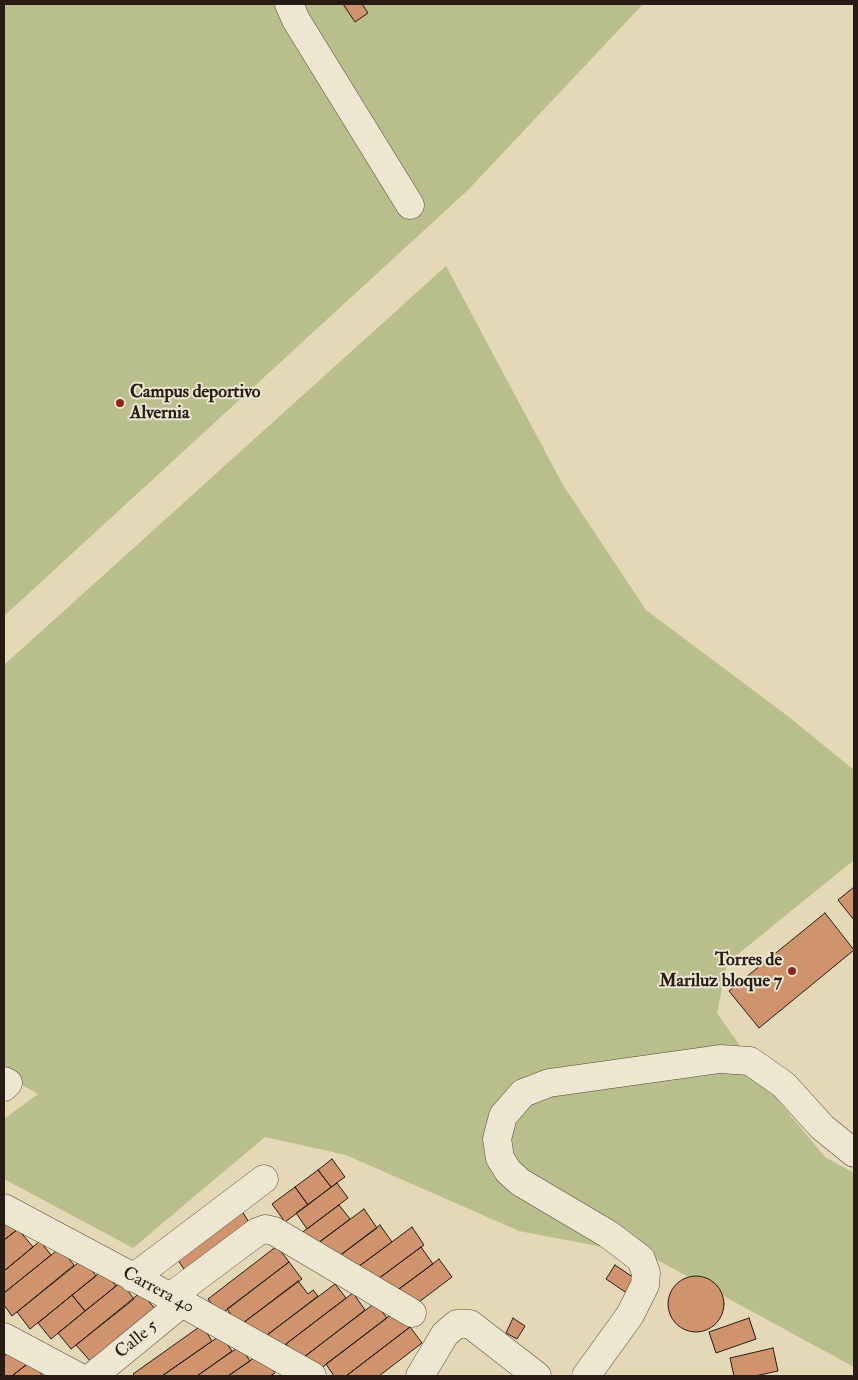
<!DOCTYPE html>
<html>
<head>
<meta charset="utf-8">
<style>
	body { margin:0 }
	#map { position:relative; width:858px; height:1380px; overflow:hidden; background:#e4d8b7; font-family:"IM FELL Double Pica",serif }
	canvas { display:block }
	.frame { position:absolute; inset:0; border:5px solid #281b13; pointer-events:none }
</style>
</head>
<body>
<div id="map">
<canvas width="858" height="1380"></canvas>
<div class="frame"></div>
</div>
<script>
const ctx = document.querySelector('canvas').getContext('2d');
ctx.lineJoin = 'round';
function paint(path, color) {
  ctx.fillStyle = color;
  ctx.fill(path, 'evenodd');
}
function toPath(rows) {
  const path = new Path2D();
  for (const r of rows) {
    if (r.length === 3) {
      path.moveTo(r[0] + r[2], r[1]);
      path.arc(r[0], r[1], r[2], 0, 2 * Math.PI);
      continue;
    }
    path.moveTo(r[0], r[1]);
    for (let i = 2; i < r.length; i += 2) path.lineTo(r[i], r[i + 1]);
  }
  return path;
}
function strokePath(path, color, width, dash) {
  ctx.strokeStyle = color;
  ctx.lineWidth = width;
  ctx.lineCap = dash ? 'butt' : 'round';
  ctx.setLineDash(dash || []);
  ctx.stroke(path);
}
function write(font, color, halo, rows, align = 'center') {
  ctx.font = font + ' "IM FELL Double Pica",serif';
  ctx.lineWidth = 4;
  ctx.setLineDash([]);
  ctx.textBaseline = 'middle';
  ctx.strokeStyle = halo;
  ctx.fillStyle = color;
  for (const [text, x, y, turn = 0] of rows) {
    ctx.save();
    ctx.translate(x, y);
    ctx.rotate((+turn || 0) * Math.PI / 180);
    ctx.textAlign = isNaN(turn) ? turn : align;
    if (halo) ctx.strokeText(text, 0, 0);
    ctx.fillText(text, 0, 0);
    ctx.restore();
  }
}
paint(toPath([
	[4,4,643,4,468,190,4,616],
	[446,266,563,485,646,610,789,717,854,770,854,860,727,963,717,1013,781,1104,825,1157,854,1173,854,1367,650,1256,519,1231,346,1155,265,1137,133,1248,4,1179,4,1119,38,1094,4,1075,4,665]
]), '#b8be8c');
const building = toPath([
	[343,4,362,4,368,13,355,22,343,4],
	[854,887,854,920,838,900,854,887],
	[825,913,854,950,759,1028,729,991,825,913],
	[332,1159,345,1177,331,1187,318,1170,332,1159],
	[318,1170,331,1187,308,1205,295,1187,318,1170],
	[337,1183,348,1198,307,1229,296,1213,337,1183],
	[295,1187,308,1205,285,1222,272,1204,295,1187],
	[339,1205,350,1219,310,1249,300,1234,339,1205],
	[240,1208,252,1227,186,1272,173,1253,240,1208],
	[364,1209,377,1228,330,1263,317,1244,364,1209],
	[4,1219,18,1229,4,1240,4,1219],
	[380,1225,392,1242,351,1272,339,1256,380,1225],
	[412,1227,424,1245,371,1284,358,1267,412,1227],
	[18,1229,33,1247,4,1271,4,1240,18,1229],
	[40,1241,51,1255,4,1293,4,1271,40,1241],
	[277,1246,289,1262,220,1315,208,1299,277,1246],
	[421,1247,433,1264,389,1296,377,1280,421,1247],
	[60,1248,74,1265,12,1316,4,1305,4,1293,60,1248],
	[83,1259,96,1276,30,1329,17,1312,83,1259],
	[439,1259,452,1277,411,1308,398,1290,439,1259],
	[289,1262,302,1279,239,1326,227,1309,289,1262],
	[615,1265,640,1282,631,1296,606,1279,615,1265],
	[103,1270,116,1286,85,1311,72,1295,103,1270],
	[696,1304,28],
	[298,1281,308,1294,313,1290,318,1296,258,1342,243,1323,298,1281],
	[121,1282,134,1299,71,1349,58,1333,121,1282],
	[335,1284,346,1298,278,1350,267,1335,335,1284],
	[141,1292,156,1310,91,1362,76,1345,141,1292],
	[353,1293,365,1310,299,1361,286,1344,353,1293],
	[72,1295,85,1311,51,1339,38,1323,72,1295],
	[375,1303,387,1318,316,1372,304,1357,375,1303],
	[397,1310,410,1327,346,1376,334,1376,326,1364,397,1310],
	[513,1318,525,1326,517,1339,506,1333,513,1318],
	[749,1318,756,1339,716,1353,709,1332,749,1318],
	[202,1325,212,1341,162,1376,135,1376,133,1374,202,1325],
	[410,1327,422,1343,379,1376,346,1376,410,1327],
	[221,1335,232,1351,197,1376,162,1376,221,1335],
	[240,1346,250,1361,228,1376,197,1376,240,1346],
	[15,1347,31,1361,12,1376,4,1376,4,1356,15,1347],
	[773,1348,778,1371,755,1376,734,1376,730,1358,773,1348],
	[261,1353,275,1373,270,1376,228,1376,261,1353],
	[31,1361,43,1376,12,1376,31,1361]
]);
paint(building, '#cf946e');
strokePath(building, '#281b13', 1);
const minor = toPath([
	[289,4,296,20,410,205],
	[4,1081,8,1083,4,1087],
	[4,1208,182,1303,312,1376],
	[133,1278,264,1179],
	[170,1297,257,1232,265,1229,274,1231,412,1313],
	[4,1337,77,1376],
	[93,1376,182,1303],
	[420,1376,445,1334,457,1324,470,1324,537,1376],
	[586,1376,630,1315,645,1285,646,1273,641,1259,608,1234,520,1182,508,1171,500,1158,497,1139,503,1116,523,1093,549,1083,720,1059,750,1061,784,1085,822,1127,854,1153]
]);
strokePath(minor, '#574a3c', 29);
strokePath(minor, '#ede6d0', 28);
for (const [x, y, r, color] of [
	[120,403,5,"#8f2418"],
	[792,971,5,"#8f2418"]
]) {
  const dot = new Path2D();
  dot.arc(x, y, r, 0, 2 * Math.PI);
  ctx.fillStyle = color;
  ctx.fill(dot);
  strokePath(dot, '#ede6d0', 2);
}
write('bold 18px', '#281b13', '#ede6d0', [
	["Campus deportivo",130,393],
	["Alvernia",130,414],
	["Torres de",782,961,"right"],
	["Mariluz bloque 7",782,982,"right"]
], 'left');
write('18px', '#281b13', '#ede6d0', [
	["Carrera 40",158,1291,28],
	["Calle 5",137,1340,-39]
]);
</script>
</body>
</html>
